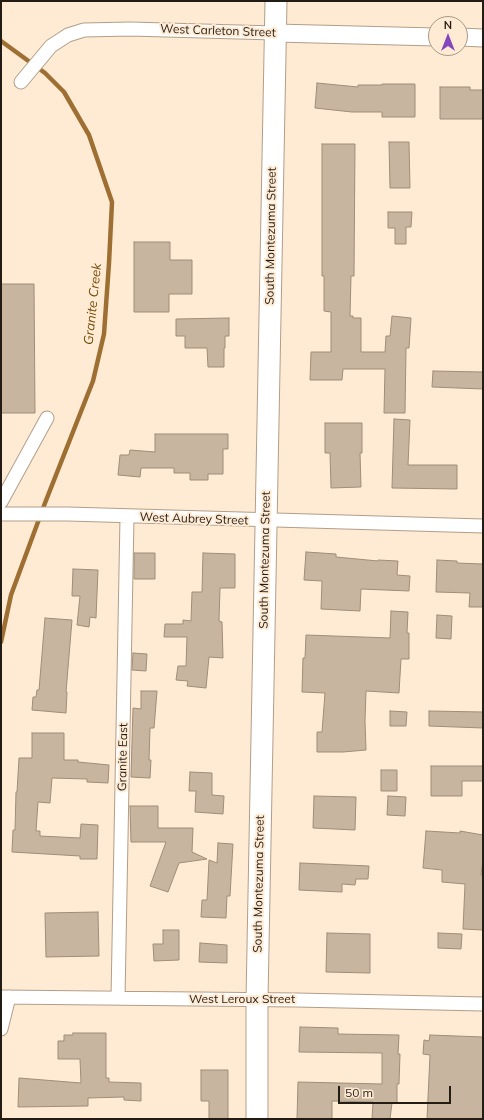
<!DOCTYPE html>
<html>
<head>
<meta charset="utf-8">
<style>
	body { margin:0 }
	#map { position:relative; width:484px; height:1120px; overflow:hidden; background:#ffebd4; font-family:Mulish,sans-serif }
	canvas { display:block }
	.frame { position:absolute; inset:0; border:2px solid #231c14; pointer-events:none }
	.north { position:absolute; left:428px; top:16px; width:40px; height:40px; box-sizing:border-box; background:#ffebd4; border:1px solid #a79887; border-radius:50%; rotate:0deg; font-size:11px; font-weight:700; line-height:16px; text-align:center; color:#231c14 }
	.north::after { content:''; display:block; margin:auto; width:14px; height:18px; background:#8446bb; clip-path:polygon(50% 0,100% 100%,50% 72%,0 100%) }
	.scale { position:absolute; left:338px; top:1086px; width:113px; height:18px; box-sizing:border-box; border:2px solid #231c14; border-top:0; padding-left:5px; font-size:12px; line-height:14px; white-space:nowrap; color:#231c14; -webkit-text-stroke:3px #ffebd4; paint-order:stroke }
</style>
</head>
<body>
<div id="map">
<canvas width="484" height="1120"></canvas>
<div class="frame"></div>
<div class="north">N</div>
<div class="scale">50 m</div>
</div>
<script>
const ctx = document.querySelector('canvas').getContext('2d');
ctx.lineJoin = 'round';
function toPath(rows) {
  const path = new Path2D();
  for (const r of rows) {
    path.moveTo(r[0], r[1]);
    for (let i = 2; i < r.length; i += 2) path.lineTo(r[i], r[i + 1]);
  }
  return path;
}
function strokePath(path, color, width, dash) {
  ctx.strokeStyle = color;
  ctx.lineWidth = width;
  ctx.lineCap = dash ? 'butt' : 'round';
  ctx.setLineDash(dash || []);
  ctx.stroke(path);
}
function paint(path, color) {
  ctx.fillStyle = color;
  ctx.fill(path, 'evenodd');
}
function write(font, color, halo, rows, align = 'center') {
  ctx.font = font + ' Mulish,sans-serif';
  ctx.lineWidth = 4;
  ctx.setLineDash([]);
  ctx.textBaseline = 'middle';
  ctx.strokeStyle = halo;
  ctx.fillStyle = color;
  for (const [text, x, y, turn = 0] of rows) {
    ctx.save();
    ctx.translate(x, y);
    ctx.rotate((+turn || 0) * Math.PI / 180);
    ctx.textAlign = isNaN(turn) ? turn : align;
    if (halo) ctx.strokeText(text, 0, 0);
    ctx.fillText(text, 0, 0);
    ctx.restore();
  }
}
strokePath(toPath([
	[1,41,45,73,64,92,89,135,112,202,109,263,104,334,93,381,45,503,11,595,1,642]
]), '#9e6f33', 4.5);
const building = toPath([
	[317,83,358,87,358,85,382,85,382,84,415,84,415,117,382,117,382,112,352,112,315,108,317,83],
	[440,87,470,87,470,90,483,90,483,119,440,119,440,87],
	[389,142,409,142,410,188,390,188,389,142],
	[322,144,355,144,354,276,351,276,350,316,353,316,353,318,361,318,361,352,385,352,386,336,390,336,392,316,411,318,409,348,406,348,405,413,384,413,385,369,343,369,342,380,310,380,311,352,331,352,331,312,324,311,324,276,322,276,322,144],
	[388,212,412,212,411,227,406,227,406,244,395,244,395,228,388,228,388,212],
	[134,242,170,242,170,260,192,260,192,294,169,294,169,312,134,312,134,242],
	[1,284,34,284,35,413,1,413,1,284],
	[229,318,229,336,225,336,225,348,224,348,224,367,208,367,207,348,185,348,185,336,176,336,176,319,229,318],
	[433,371,483,372,483,389,432,387,433,371],
	[394,419,410,420,408,465,457,465,457,489,392,488,394,419],
	[325,423,362,423,362,453,360,453,361,487,331,488,330,453,325,453,325,423],
	[155,434,228,434,228,449,223,449,223,474,208,474,208,480,190,480,190,473,174,473,174,468,141,468,140,477,118,475,120,455,129,455,130,450,155,452,155,434],
	[306,552,336,554,336,557,378,561,378,560,398,561,397,575,410,576,409,591,361,589,360,611,321,609,322,581,304,580,306,552],
	[134,553,155,553,155,579,134,579,134,553],
	[203,553,235,554,235,588,220,588,219,621,222,622,223,658,209,657,206,688,187,686,188,681,176,680,178,666,186,666,187,637,164,637,165,624,183,624,183,620,191,621,192,592,202,592,203,553],
	[437,560,457,561,457,563,483,564,483,607,469,607,470,593,436,592,437,560],
	[73,569,98,570,96,618,90,617,89,627,77,625,80,596,72,596,73,569],
	[391,611,408,612,407,633,409,633,409,659,401,659,399,693,366,691,365,721,366,750,343,752,317,752,317,732,322,732,325,693,302,692,303,658,305,658,306,635,390,638,391,611],
	[437,615,452,616,451,639,436,638,437,615],
	[45,618,72,620,66,692,67,692,66,713,32,710,33,697,36,697,37,690,39,690,45,618],
	[133,653,147,654,146,671,132,670,133,653],
	[141,691,157,691,154,728,150,728,149,760,151,760,150,778,131,777,133,708,141,709,141,691],
	[390,711,407,712,406,726,390,726,390,711],
	[429,711,483,712,483,728,429,726,429,711],
	[32,733,64,733,64,760,78,760,78,762,109,765,108,783,87,782,87,779,52,778,50,803,38,802,36,831,40,831,40,836,80,838,81,824,98,825,97,859,80,859,80,856,12,852,13,830,15,830,16,792,17,792,19,758,32,758,32,733],
	[431,766,483,766,483,781,462,781,462,796,431,796,431,766],
	[381,770,397,770,397,791,381,791,381,770],
	[190,772,212,773,212,795,224,796,223,814,195,812,196,791,189,791,190,772],
	[314,796,356,797,355,830,313,828,314,796],
	[388,796,406,797,405,816,387,815,388,796],
	[130,806,158,806,158,828,193,828,192,852,207,859,179,863,168,892,150,886,166,842,131,842,130,806],
	[426,831,460,833,460,831,483,835,483,861,481,875,483,875,483,930,463,929,465,884,442,882,442,870,423,868,426,831],
	[218,843,233,844,230,896,227,896,226,918,201,917,202,900,207,900,209,860,217,863,218,843],
	[300,863,369,866,368,879,356,879,355,885,342,884,342,892,299,890,300,863],
	[98,912,99,956,46,957,45,913,98,912],
	[163,930,179,930,179,960,154,961,153,944,163,944,163,930],
	[327,933,370,934,370,973,326,972,327,933],
	[438,933,462,934,461,949,438,948,438,933],
	[200,943,227,945,227,963,199,962,200,943],
	[300,1027,338,1028,338,1034,399,1035,398,1054,400,1054,399,1084,397,1084,397,1103,392,1103,390,1119,372,1119,373,1102,332,1101,332,1119,297,1119,298,1082,382,1084,382,1053,299,1052,300,1027],
	[73,1033,106,1033,106,1078,109,1078,109,1082,141,1083,141,1101,124,1100,124,1097,88,1098,88,1106,18,1107,19,1078,81,1083,80,1059,58,1059,58,1041,64,1041,64,1035,73,1035,73,1033],
	[430,1035,483,1037,483,1119,427,1119,430,1055,423,1054,424,1040,429,1041,430,1035],
	[201,1070,228,1070,228,1119,209,1119,209,1101,201,1101,201,1070]
]);
paint(building, '#c8b59f');
strokePath(building, '#9f8d78', 1);
const minor = toPath([
	[21,82,51,46,68,35,84,30,130,29,275,33],
	[1,502,47,418],
	[1,514,68,514,483,526],
	[1,997,296,1000,483,1004],
	[118,998,127,517],
	[1,1029,9,997]
]);
const tertiary = toPath([
	[275,33,436,37],
	[460,37,483,38]
]);
const primary = toPath([
	[257,1119,257,999,276,1]
]);
strokePath(minor, '#b19e89', 15);
strokePath(tertiary, '#b19e89', 19);
strokePath(primary, '#b19e89', 23);
strokePath(minor, '#fff', 13);
strokePath(tertiary, '#fff', 17);
strokePath(primary, '#fff', 21);
write('12px', '#231c14', '#ffebd4', [
	["West Carleton Street",218,31,2],
	["South Montezuma Street",271,236,-89],
	["West Aubrey Street",194,519,2],
	["South Montezuma Street",265,560,-89],
	["Granite East",123,757,-89],
	["South Montezuma Street",259,884,-89],
	["West Leroux Street",242,999]
]);
write('italic 13px', '#754b09', '#ffebd4', [
	["Granite Creek",93,304,-84]
]);
</script>
</body>
</html>
